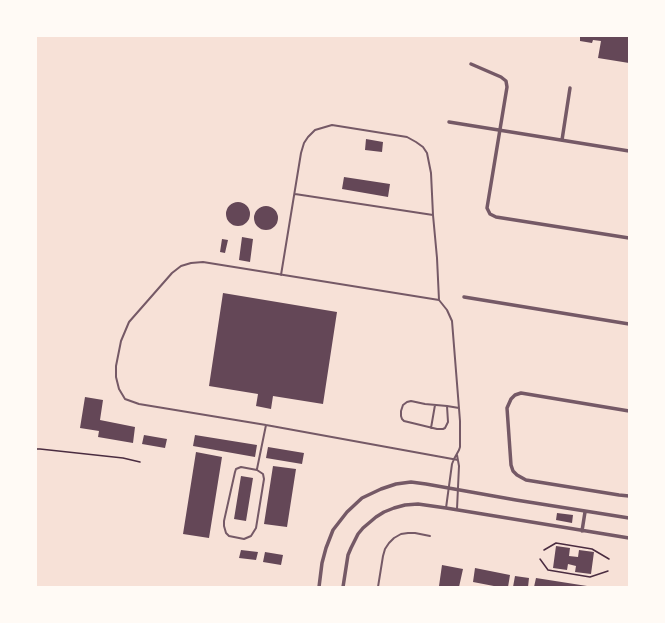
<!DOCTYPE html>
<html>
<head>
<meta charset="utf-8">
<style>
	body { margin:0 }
	#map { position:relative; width:665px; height:623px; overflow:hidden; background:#f7e1d7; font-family:Spectral,serif }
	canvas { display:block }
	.frame { position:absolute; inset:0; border:37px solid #fffaf5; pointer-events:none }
</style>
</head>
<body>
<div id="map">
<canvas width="665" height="623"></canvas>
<div class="frame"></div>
</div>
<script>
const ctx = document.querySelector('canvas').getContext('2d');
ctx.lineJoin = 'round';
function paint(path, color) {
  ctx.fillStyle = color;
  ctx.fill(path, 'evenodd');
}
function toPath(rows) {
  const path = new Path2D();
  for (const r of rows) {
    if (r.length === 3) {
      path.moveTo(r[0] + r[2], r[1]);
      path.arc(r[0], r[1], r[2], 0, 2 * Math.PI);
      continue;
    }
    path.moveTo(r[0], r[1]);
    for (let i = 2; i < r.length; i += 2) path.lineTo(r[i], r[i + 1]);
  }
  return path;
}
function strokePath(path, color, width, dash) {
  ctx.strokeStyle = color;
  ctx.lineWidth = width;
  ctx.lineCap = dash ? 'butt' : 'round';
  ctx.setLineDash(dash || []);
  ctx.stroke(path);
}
paint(toPath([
	[580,36,629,36,629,63,598,58,601,41,593,40,592,43,580,41],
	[366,139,383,142,382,152,365,150],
	[344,177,390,184,388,197,342,189],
	[238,214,12],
	[266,218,12],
	[242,237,253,239,250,262,239,260],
	[222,239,228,240,225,253,220,252],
	[223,293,337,312,323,404,273,396,271,409,256,406,258,394,209,386],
	[85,397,103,400,100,420,135,427,133,443,98,437,99,431,80,428],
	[144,435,167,439,165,448,142,444],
	[195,435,257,445,255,457,193,446],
	[268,447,304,453,302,464,266,458],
	[196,452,222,457,209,538,183,534],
	[273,466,296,469,287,527,264,524],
	[241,476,253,478,246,521,234,519],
	[557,513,573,515,572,523,556,520],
	[556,546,570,548,569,556,578,557,579,550,594,552,591,574,575,572,576,566,568,564,567,570,553,568],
	[241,550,258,552,256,560,239,558],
	[265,552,283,555,281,565,263,562],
	[442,565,463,569,459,587,446,587,439,586],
	[475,568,510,575,508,587,499,587,473,582],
	[515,576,529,578,528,587,513,587],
	[536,578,587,586,587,587,534,587]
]), '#644757');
strokePath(toPath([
	[36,449,40,449,123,458,140,462],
	[544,550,556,543,592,549,609,559],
	[540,559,548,570,590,577,608,571]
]), '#4a2c40', 1.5);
strokePath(toPath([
	[295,194,433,215],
	[281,275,301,153,304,143,308,137,315,130,332,125,407,137,416,142,423,147,427,153,431,173,433,215,437,258,439,300,447,310,452,321,460,421,460,447,459,450,454,459,452,464,446,508],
	[439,300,203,262,191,263,181,266,172,273,129,322,121,341,116,366,116,377,119,389,125,399,139,404,266,425,458,460],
	[447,406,448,422,445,428,443,429,437,429,404,421,402,419,401,416,401,411,403,405,407,402,411,401,425,404,447,406,459,408],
	[431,428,435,405],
	[457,455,459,466,457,509],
	[241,467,257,470,263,474,264,479,256,528,251,536,244,539,229,536,226,533,224,526,224,521,235,472,236,469,241,467],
	[257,469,266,425],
	[378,587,383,556,385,549,389,543,394,538,401,534,408,533,415,533,430,536]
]), '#755966', 2);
strokePath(toPath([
	[471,64,501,77,506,81,507,87,487,208,490,214,496,217,629,238],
	[449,122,629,151],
	[562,140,570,88],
	[464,297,629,324],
	[629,411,521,393,515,395,511,399,507,408,511,465,513,471,517,475,526,480,619,495,629,496],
	[582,531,585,512],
	[319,587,322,563,326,548,333,530,347,512,362,498,381,489,396,484,411,482,426,484,516,500,629,518],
	[343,587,348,555,351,548,358,534,363,528,376,517,384,512,394,508,405,505,418,504,446,508,629,538]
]), '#755966', 3.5);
</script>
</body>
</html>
